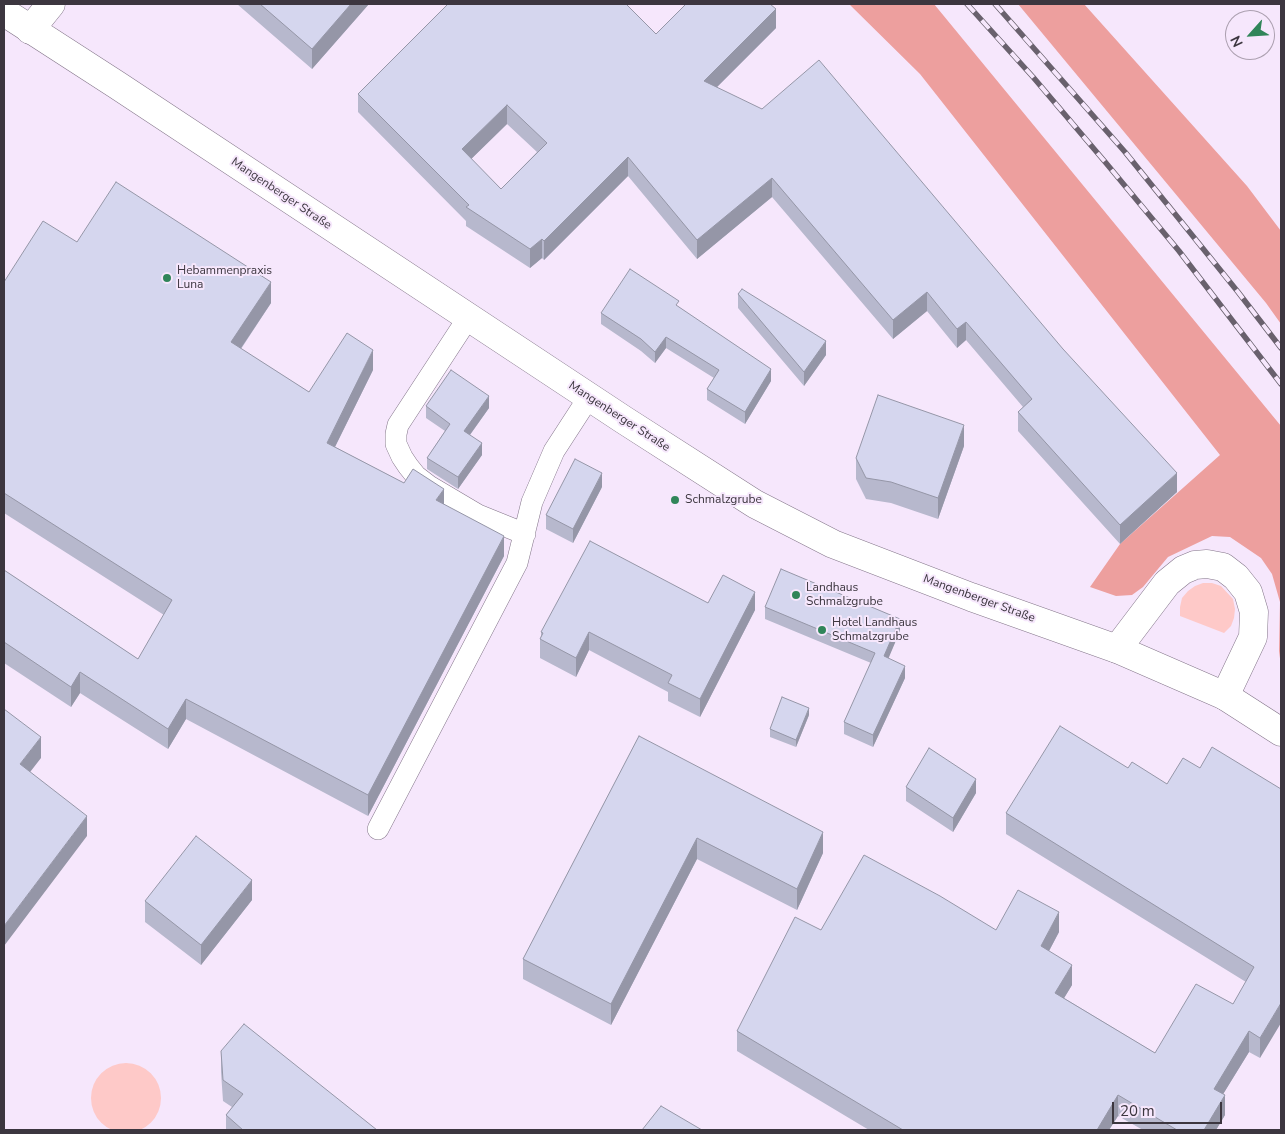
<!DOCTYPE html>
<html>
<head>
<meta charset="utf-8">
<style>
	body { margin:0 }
	#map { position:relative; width:1285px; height:1134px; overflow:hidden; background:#f6e7fc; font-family:"Nunito Sans",sans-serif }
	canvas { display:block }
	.frame { position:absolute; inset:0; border:5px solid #3c363f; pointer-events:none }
	.north { position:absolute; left:1225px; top:10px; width:50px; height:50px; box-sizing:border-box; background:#f6e7fc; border:1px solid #aca0b0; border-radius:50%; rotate:244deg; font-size:14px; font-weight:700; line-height:20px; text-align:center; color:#3c363f }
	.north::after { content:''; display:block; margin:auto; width:18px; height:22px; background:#308559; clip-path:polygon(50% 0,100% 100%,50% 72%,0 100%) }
	.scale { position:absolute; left:1112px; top:1102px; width:110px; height:22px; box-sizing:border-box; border:2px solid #3c363f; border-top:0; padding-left:6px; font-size:15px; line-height:18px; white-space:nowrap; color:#3c363f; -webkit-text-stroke:4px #f6e7fc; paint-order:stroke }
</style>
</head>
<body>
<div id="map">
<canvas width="1285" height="1134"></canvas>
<div class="frame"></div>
<div class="north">N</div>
<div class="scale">20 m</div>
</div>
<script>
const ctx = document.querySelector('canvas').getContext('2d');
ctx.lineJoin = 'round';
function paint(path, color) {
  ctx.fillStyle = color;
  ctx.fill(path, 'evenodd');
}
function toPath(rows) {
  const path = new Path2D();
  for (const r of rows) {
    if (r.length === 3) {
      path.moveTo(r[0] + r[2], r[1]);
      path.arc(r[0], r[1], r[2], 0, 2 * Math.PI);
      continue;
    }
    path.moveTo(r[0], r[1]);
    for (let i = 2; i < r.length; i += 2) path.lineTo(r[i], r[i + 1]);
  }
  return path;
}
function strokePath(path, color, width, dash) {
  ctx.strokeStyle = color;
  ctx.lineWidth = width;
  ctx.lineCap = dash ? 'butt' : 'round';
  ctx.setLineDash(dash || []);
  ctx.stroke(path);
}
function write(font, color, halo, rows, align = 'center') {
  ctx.font = font + ' "Nunito Sans",sans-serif';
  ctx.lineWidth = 4;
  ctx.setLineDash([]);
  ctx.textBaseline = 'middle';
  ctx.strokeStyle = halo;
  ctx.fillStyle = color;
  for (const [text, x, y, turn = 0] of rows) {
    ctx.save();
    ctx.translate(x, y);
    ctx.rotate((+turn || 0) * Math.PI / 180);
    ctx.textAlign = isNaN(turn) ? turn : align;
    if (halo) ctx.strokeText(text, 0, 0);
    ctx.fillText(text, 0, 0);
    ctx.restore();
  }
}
paint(toPath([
	[1203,583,1212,583,1221,586,1233,599,1235,609,1234,618,1231,626,1224,633,1180,616,1180,607,1182,598,1188,591,1195,586],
	[126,1098,35]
]), '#fec9c8');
paint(toPath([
	[849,4,934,4,1281,426,1281,666,1279,651,1280,602,1272,574,1261,558,1230,537,1212,536,1168,557,1143,587,1132,595,1116,596,1090,587,1120,544,1220,455,920,74],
	[1018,4,1084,4,1247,186,1281,231,1281,324,1266,303]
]), '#ed9f9e');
const lane = toPath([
	[468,318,398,425,396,434,396,444,402,457,408,466,416,476,429,486,478,515,525,534],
	[378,829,517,563,532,502,554,451,589,397]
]);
const street = toPath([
	[30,30,51,4],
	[1117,649,1167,583,1183,570,1195,565,1207,564,1223,567,1236,577,1248,592,1254,612,1253,637,1225,696]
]);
const secondary = toPath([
	[4,12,117,85,624,420,755,504,833,544,971,597,1117,649,1225,696,1281,732]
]);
strokePath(lane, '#84768a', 22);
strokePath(street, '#84768a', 29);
strokePath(secondary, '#84768a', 29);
strokePath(lane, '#fff', 21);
strokePath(street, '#fff', 28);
strokePath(secondary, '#fff', 28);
const rail = toPath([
	[967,4,1033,77,1106,163,1179,251,1281,384],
	[995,4,1125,152,1238,292,1281,348]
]);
strokePath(rail, '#69616d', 5.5);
strokePath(rail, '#f6e7fc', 4, [11]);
paint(toPath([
	[237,4,369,4,312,69],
	[776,28,717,87,1177,492,1120,544,1018,431,1018,412,1023,407,966,340,957,348,927,311,893,339,772,197,697,259,628,176,544,260,542,258,530,268,466,226,466,221,358,112,358,94,656,34],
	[507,124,537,152,501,189,471,159],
	[77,242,271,303,241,349,309,392,373,370,335,447,444,504,504,556,368,816,186,719,168,749,80,693,71,707,4,663,4,570,138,659,164,615,4,513,4,282],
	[738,294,826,355,804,386,738,308],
	[679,307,771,381,745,424,707,400,707,389,714,378,666,348,655,363,641,351,601,324,601,313],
	[426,406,489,408,470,435,482,455,458,489,427,469,427,458,445,431,426,418],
	[964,446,938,519,891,503,866,499,856,479,856,458],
	[602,487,573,543,546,529,546,515],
	[708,603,755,610,700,717,668,701,668,692,589,650,576,677,540,658,540,639,541,636,541,632],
	[765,607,900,631,888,658,905,678,873,747,844,734,844,722,871,663,765,619],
	[809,715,796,747,770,737,770,729],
	[639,736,823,853,797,910,697,859,611,1025,523,979,523,959],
	[1128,768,1167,784,1200,768,1281,789,1260,1058,1249,1052,1223,1094,1225,1115,1216,1130,1143,1130,1118,1116,1109,1130,869,1130,737,1051,737,1031,821,930,996,930,1059,932,1049,951,1072,985,1064,998,1155,1053,1233,1004,1246,982,1006,834,1006,813],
	[906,787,976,793,953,832,906,801],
	[252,900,201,965,145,922,145,901],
	[221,1051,377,1130,226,1130,226,1115,232,1107,223,1101,221,1072]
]), '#b7b8cd');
paint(toPath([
	[351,4,369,4,312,69,312,49],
	[776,9,776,28,704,100,704,81],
	[507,105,507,124,462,168,462,149],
	[628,157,628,176,544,260,544,241],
	[772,178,772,197,697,259,697,240],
	[542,239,542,258,530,268,530,249],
	[271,282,271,303,231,363,231,342],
	[927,292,927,311,893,339,893,320],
	[966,322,966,340,957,348,957,329],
	[666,337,666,348,655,363,655,352],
	[826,341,826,355,804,386,804,372],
	[373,350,373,370,327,463,327,443],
	[771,369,771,381,745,424,745,412],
	[489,396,489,408,464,443,464,431],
	[964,425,964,446,938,519,938,498],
	[482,443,482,455,458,489,458,477],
	[602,473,602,487,573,543,573,529],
	[1177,473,1177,492,1120,544,1120,525],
	[444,489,444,509,436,500],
	[504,536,504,556,368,816,368,795],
	[755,592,755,610,700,717,700,699],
	[900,619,900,631,884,669,884,656],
	[589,632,589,650,576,677,576,658],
	[905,666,905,678,873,747,873,735],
	[80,672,80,693,71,707,71,687],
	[186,699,186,719,168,749,168,729],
	[809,708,809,715,796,747,796,740],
	[41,737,41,758,20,785,20,764],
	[976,779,976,793,953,832,953,818],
	[87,816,87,836,4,946,4,926],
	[823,832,823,853,797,910,797,889],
	[697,838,697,859,611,1025,611,1004],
	[252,880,252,900,201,965,201,945],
	[1059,912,1059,932,1041,966,1041,946],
	[1072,965,1072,985,1055,1013,1055,993],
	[1281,1003,1281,1023,1260,1058,1260,1038],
	[1249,1031,1249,1052,1214,1109,1214,1089],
	[1118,1095,1118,1116,1109,1130,1097,1130],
	[1225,1095,1225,1115,1216,1130,1204,1130]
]), '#9596a7');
const building = toPath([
	[260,4,351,4,312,49,260,4],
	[448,4,626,4,656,34,686,4,770,4,776,9,704,81,762,109,819,60,1063,349,1177,473,1120,525,1018,412,1032,399,966,322,957,329,927,292,893,320,772,178,697,240,628,157,544,241,542,239,530,249,466,207,469,205,358,94,448,4],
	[507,105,547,143,501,189,462,149,507,105],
	[116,182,271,282,231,342,309,392,347,333,373,350,327,443,404,483,413,469,444,489,436,500,504,536,368,795,186,699,168,729,80,672,71,687,4,642,4,570,138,659,172,600,4,493,4,282,43,221,77,242,116,182],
	[630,269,679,301,676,305,771,369,745,412,707,389,719,370,666,337,655,352,641,339,601,313,630,269],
	[742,289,826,341,804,372,738,294,742,289],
	[451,370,489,396,464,431,482,443,458,477,427,458,450,424,426,406,451,370],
	[878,395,964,425,938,498,891,482,866,478,856,458,878,395],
	[575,459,602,473,573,529,546,515,575,459],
	[590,541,708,603,723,575,755,592,700,699,668,683,672,675,589,632,576,658,540,639,543,633,541,632,590,541],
	[781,569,900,619,884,656,905,666,873,735,844,722,875,653,765,607,781,569],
	[782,697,809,708,796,740,770,729,782,697],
	[4,709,41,737,20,764,87,816,4,926,4,709],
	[1060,726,1128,768,1132,762,1167,784,1183,758,1200,768,1212,747,1281,789,1281,1003,1260,1038,1249,1031,1214,1089,1225,1095,1204,1130,1177,1130,1118,1095,1097,1130,903,1130,737,1031,795,917,821,930,864,855,940,896,996,930,1018,890,1059,912,1041,946,1072,965,1055,993,1155,1053,1196,984,1233,1004,1254,967,1006,813,1060,726],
	[639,736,823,832,797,889,697,838,611,1004,523,959,639,736],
	[929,748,976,779,953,818,906,787,929,748],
	[196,836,252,880,201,945,145,901,196,836],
	[244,1024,377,1130,243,1130,226,1115,243,1094,223,1080,221,1051,244,1024],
	[661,1106,702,1130,642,1130,661,1106]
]);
paint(building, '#d5d6ee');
strokePath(building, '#9596a7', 1);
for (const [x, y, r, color] of [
	[167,278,5,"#308559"],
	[675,500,5,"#308559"],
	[796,595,5,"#308559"],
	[822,630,5,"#308559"]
]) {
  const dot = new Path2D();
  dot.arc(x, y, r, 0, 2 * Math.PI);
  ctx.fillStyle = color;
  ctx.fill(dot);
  strokePath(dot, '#f6e7fc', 2);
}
write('12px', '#3c363f', '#f6e7fc', [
	["Mangenberger Straße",281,194,34],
	["Mangenberger Straße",619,417,33],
	["Mangenberger Straße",979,599,20]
]);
write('12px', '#3c363f', '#f6e7fc', [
	["Hebammenpraxis",177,271],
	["Luna",177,285],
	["Schmalzgrube",685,500],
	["Landhaus",806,588],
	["Schmalzgrube",806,602],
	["Hotel Landhaus",832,623],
	["Schmalzgrube",832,637]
], 'left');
</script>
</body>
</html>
